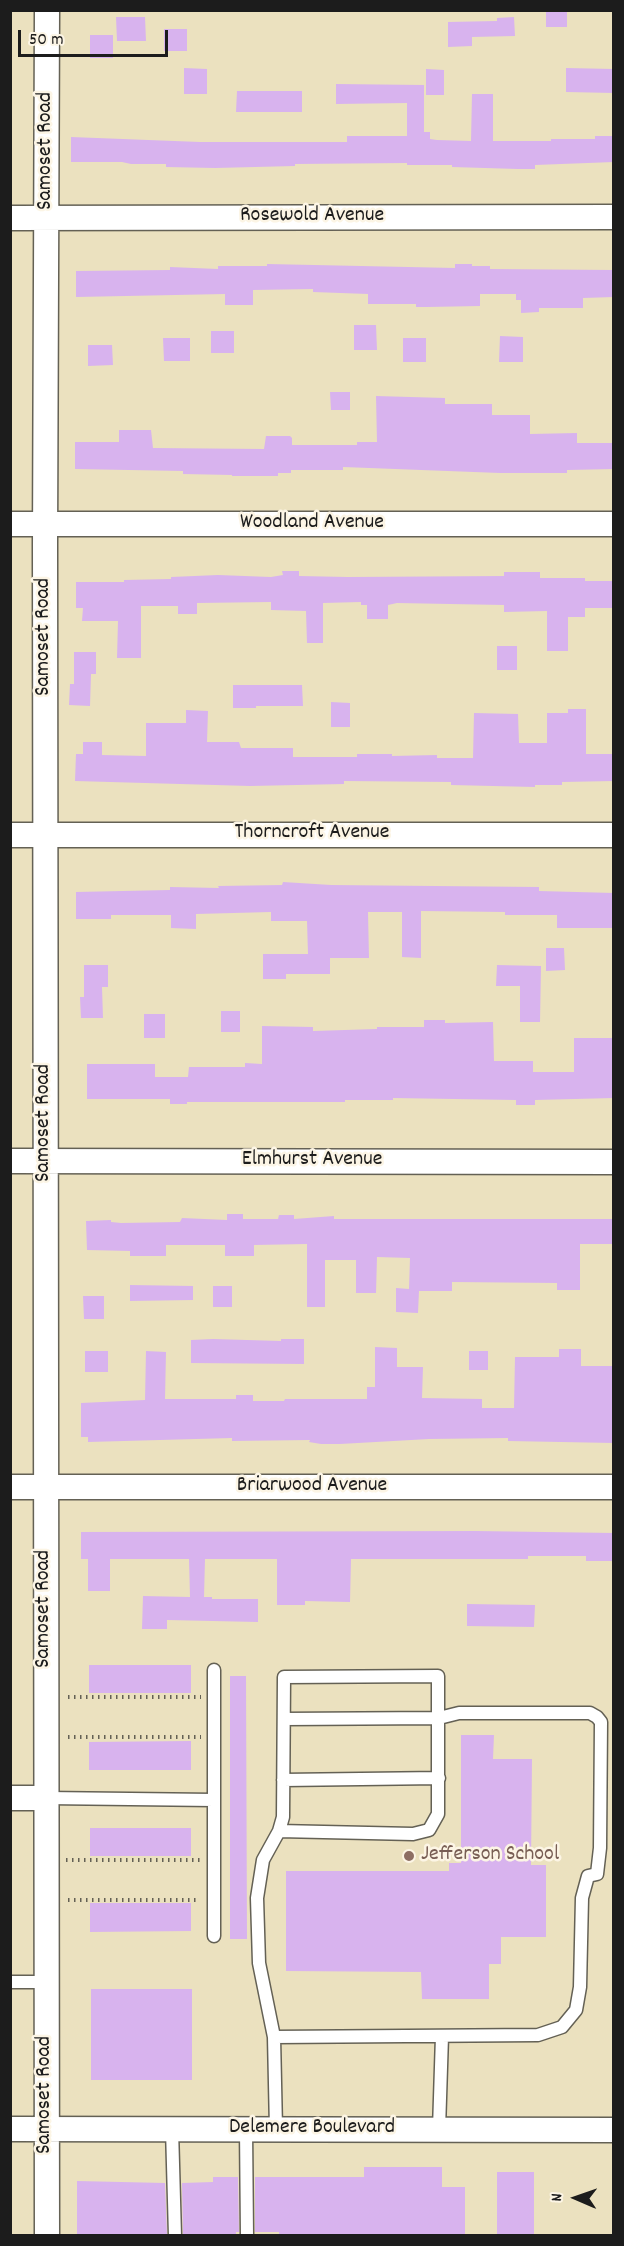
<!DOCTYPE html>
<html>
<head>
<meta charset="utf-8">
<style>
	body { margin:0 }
	#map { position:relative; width:624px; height:2246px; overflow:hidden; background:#ebe1bf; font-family:Dekko,sans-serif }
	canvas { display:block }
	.frame { position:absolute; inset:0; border:12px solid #1c1c1c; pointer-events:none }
	.north { position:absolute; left:546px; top:2168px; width:60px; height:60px; -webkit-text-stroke:4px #fcf5e5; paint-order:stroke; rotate:272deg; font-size:16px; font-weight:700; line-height:24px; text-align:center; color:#1c1c1c }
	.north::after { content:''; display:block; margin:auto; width:21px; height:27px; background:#1c1c1c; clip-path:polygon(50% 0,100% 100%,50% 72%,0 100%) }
	.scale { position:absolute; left:18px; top:30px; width:150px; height:27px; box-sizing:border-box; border:3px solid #1c1c1c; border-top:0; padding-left:8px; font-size:18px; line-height:21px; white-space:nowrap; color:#1c1c1c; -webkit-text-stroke:4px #fcf5e5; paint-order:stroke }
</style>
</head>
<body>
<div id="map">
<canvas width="624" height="2246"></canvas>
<div class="frame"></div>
<div class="north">N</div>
<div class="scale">50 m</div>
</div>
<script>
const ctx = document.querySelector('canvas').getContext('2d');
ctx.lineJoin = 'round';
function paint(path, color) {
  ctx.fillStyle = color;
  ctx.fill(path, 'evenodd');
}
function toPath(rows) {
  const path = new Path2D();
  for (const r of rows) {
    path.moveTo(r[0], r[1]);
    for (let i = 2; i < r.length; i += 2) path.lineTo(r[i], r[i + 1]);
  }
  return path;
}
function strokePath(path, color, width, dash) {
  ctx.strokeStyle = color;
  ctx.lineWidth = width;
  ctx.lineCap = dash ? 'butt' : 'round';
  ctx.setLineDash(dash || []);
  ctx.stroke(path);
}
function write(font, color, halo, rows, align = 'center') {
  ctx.font = font + ' Dekko,sans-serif';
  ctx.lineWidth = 5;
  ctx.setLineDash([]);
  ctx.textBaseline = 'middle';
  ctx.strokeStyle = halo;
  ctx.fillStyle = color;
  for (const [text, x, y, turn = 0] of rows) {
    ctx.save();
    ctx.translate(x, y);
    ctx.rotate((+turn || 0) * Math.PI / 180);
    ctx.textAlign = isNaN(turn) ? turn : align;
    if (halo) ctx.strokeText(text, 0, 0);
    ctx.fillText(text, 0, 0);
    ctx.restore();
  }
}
paint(toPath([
	[546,10,567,10,567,27,546,27],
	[116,17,145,17,146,41,117,41],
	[514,17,515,36,472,37,472,46,448,47,448,22,497,21,497,18],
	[164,29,187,29,187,51,164,51],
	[90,35,113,35,113,58,90,58],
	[184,68,207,69,207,94,184,94],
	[566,68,614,69,614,93,566,92],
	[426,69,444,70,444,95,426,95],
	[336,84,424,85,424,132,430,132,430,139,437,140,471,141,472,94,493,94,493,141,551,141,551,139,595,139,595,136,614,136,614,162,535,165,535,169,518,169,452,167,452,165,407,165,407,163,295,164,295,166,215,168,166,167,166,164,131,164,122,162,71,162,71,137,200,142,347,142,347,136,407,136,407,103,336,104],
	[237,91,302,91,302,112,236,112],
	[267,264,455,268,455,264,472,264,472,266,490,266,490,269,614,270,614,297,583,298,583,308,539,308,539,312,521,313,521,300,516,300,516,294,480,294,480,306,427,307,416,307,416,304,368,304,368,294,313,292,313,289,253,290,253,305,225,305,225,294,76,297,76,271,170,270,170,267,218,269,218,266,267,266],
	[354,325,376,325,377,350,354,350],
	[211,331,234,331,234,353,211,353],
	[500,336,523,337,523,362,499,362],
	[163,338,190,338,190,361,164,361],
	[403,338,426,338,426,362,403,362],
	[88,345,112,345,113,365,88,366],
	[330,392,350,392,350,410,331,410],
	[376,396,445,398,445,404,492,404,492,415,530,415,530,434,577,433,577,443,614,443,614,469,567,470,567,473,500,473,343,467,343,470,291,470,291,473,278,473,278,476,232,476,232,475,183,474,183,471,75,469,75,442,119,442,119,430,151,430,153,448,264,449,266,436,290,436,292,438,292,445,357,445,357,442,377,442],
	[282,571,299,571,299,576,348,577,504,576,504,572,540,572,540,578,585,578,585,581,614,581,614,608,585,608,585,617,568,617,568,651,547,651,547,611,504,612,504,605,397,603,388,605,388,619,367,619,367,605,361,605,361,602,323,603,323,643,307,643,306,611,271,610,271,602,197,603,197,614,178,614,178,606,141,606,141,658,117,658,118,621,82,621,83,608,76,608,76,582,124,582,124,580,171,579,171,577,218,575,271,577,283,575],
	[497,646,517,646,517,670,497,670],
	[74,652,96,652,96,674,91,674,90,706,69,705,70,684,74,684],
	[233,685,302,685,303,706,256,706,256,708,233,708],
	[331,702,350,703,350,727,331,727],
	[568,709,586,709,586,754,614,754,614,781,562,782,562,785,535,785,535,787,451,785,451,782,344,781,344,784,250,786,75,781,76,754,83,754,83,742,102,742,102,755,146,756,146,723,186,723,186,710,208,711,207,742,239,742,241,748,293,748,293,757,357,757,357,754,392,754,392,756,437,755,437,758,473,758,474,713,518,714,519,743,547,743,547,713,568,713],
	[283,882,331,885,539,887,539,891,614,893,614,928,557,928,557,915,505,915,505,912,421,911,421,958,402,957,402,912,368,912,369,958,330,958,330,974,286,974,286,979,263,979,263,954,308,954,307,921,271,921,271,912,196,914,196,929,171,928,171,915,111,915,111,919,76,919,76,892,170,890,170,887,219,888,218,886,282,885],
	[546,948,564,948,565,970,546,971],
	[84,965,108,965,108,987,102,987,103,1018,81,1018,80,997,84,997],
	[497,965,541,966,540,1022,520,1022,520,986,496,986],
	[221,1011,240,1011,240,1032,221,1032],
	[144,1014,165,1014,165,1038,144,1038],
	[424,1020,445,1020,445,1023,493,1022,494,1061,533,1061,533,1072,574,1072,574,1038,614,1038,614,1098,535,1100,535,1105,516,1105,516,1100,393,1098,393,1100,345,1100,345,1102,187,1102,187,1104,170,1104,170,1099,87,1099,87,1064,155,1064,155,1077,188,1077,189,1067,245,1067,245,1063,262,1064,262,1026,313,1027,313,1031,377,1029,377,1027,424,1027],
	[227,1214,243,1214,243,1219,278,1219,279,1215,294,1215,294,1219,334,1216,334,1219,614,1219,614,1244,580,1244,580,1290,557,1290,557,1283,452,1282,452,1291,419,1291,418,1313,396,1312,396,1288,409,1289,410,1258,377,1257,376,1293,356,1293,356,1260,325,1260,325,1307,307,1307,307,1244,254,1245,254,1256,225,1256,225,1245,166,1245,166,1256,130,1256,130,1251,87,1250,86,1221,111,1220,111,1222,121,1223,180,1222,182,1218,227,1220],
	[130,1285,193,1286,193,1300,130,1301],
	[213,1286,232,1286,232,1307,213,1307],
	[83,1296,104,1296,104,1319,84,1319],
	[213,1339,281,1341,281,1339,304,1339,304,1364,191,1363,191,1340],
	[375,1347,397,1348,397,1367,423,1367,422,1398,482,1399,482,1408,514,1408,515,1357,559,1357,559,1349,581,1349,581,1366,614,1366,614,1443,508,1441,508,1438,429,1439,340,1444,321,1444,309,1442,310,1440,232,1441,232,1438,88,1442,88,1437,81,1437,81,1403,145,1400,146,1351,166,1352,165,1399,236,1399,236,1395,253,1395,253,1401,284,1401,285,1399,367,1399,367,1387,375,1387],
	[85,1351,108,1351,108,1372,85,1372],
	[469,1351,488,1351,488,1370,469,1370],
	[475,1531,614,1533,614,1561,586,1561,586,1556,528,1556,528,1559,351,1559,350,1602,305,1601,305,1605,277,1605,277,1559,205,1559,204,1597,212,1597,212,1599,258,1599,258,1622,167,1620,167,1629,142,1629,143,1596,190,1597,189,1559,110,1559,110,1591,88,1591,88,1559,81,1559,81,1532],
	[467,1604,535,1605,534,1627,467,1626],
	[89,1665,191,1665,191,1693,89,1693],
	[230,1676,246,1676,247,1939,230,1939],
	[461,1735,494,1735,493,1759,532,1759,531,1865,546,1865,546,1937,501,1937,501,1964,489,1964,489,1999,422,1999,421,1972,286,1971,286,1871,449,1871,449,1863,461,1863],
	[191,1741,191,1770,89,1770,89,1742],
	[90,1828,191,1828,191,1856,90,1856],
	[90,1903,191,1903,191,1931,90,1932],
	[91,1989,192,1989,192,2080,91,2080],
	[364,2167,442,2167,442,2187,465,2187,465,2235,279,2235,279,2232,255,2232,255,2177,364,2177],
	[497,2172,534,2172,534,2235,497,2235],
	[213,2177,238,2177,239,2232,236,2232,236,2235,183,2235,182,2183,213,2182],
	[77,2181,165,2183,167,2235,77,2235]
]), '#d8b3ee');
const lane = toPath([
	[214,1670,214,1936],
	[283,1780,439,1778],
	[46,1798,214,1800],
	[10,1982,46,1982],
	[274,2037,538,2035,562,2027,576,2010,580,1987,582,1898,588,1876,597,1874,600,1848,601,1722,597,1717,590,1713,459,1713,439,1718,284,1719],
	[172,2129,175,2236],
	[246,2129,247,2236],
	[276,2129,274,2037,259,1963,257,1898,263,1860,279,1831,283,1817,284,1677,438,1676,438,1814,429,1830,413,1834,279,1831],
	[439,2129,442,2036]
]);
const street = toPath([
	[10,218,614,217],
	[10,524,614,524],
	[10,835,614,835],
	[10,1161,614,1162],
	[10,1487,614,1487],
	[10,1798,46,1798],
	[10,2129,614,2130],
	[47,2236,45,543,47,10]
]);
strokePath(lane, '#646155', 15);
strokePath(street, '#646155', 27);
strokePath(toPath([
	[68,1697,201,1697],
	[68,1737,201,1737],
	[66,1860,200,1860],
	[68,1900,198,1900]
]), '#646155', 4, [1.5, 4.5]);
strokePath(lane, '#fff', 12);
strokePath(street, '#fff', 24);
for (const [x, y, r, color] of [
	[409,1856,6,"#8d6e63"]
]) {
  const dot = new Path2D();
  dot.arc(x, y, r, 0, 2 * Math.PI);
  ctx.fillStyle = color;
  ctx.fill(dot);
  strokePath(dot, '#fcf5e5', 2);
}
write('22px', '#1c1c1c', '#fcf5e5', [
	["Samoset Road",47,151,-90],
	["Rosewold Avenue",312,217],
	["Woodland Avenue",312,524],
	["Samoset Road",45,637,-90],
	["Thorncroft Avenue",312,834],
	["Samoset Road",45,1123,-90],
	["Elmhurst Avenue",312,1161],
	["Briarwood Avenue",312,1487],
	["Samoset Road",45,1609,-90],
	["Samoset Road",46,2095,-90],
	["Delemere Boulevard",312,2129]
]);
write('22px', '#785e54', '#fcf5e5', [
	["Jefferson School",421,1856]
], 'left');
</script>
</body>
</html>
